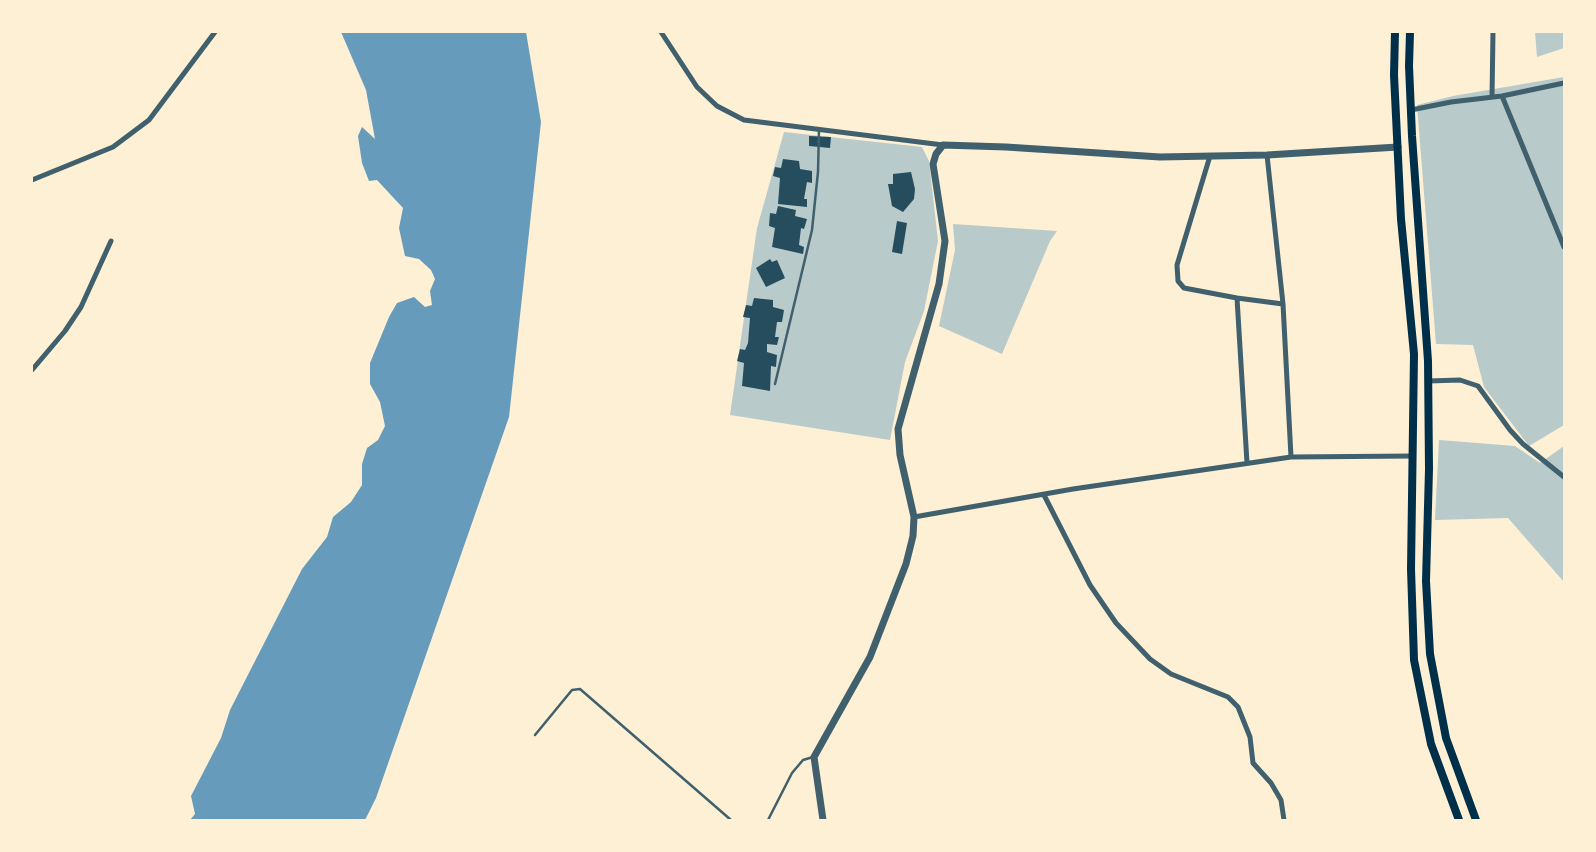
<!DOCTYPE html>
<html>
<head>
<meta charset="utf-8">
<style>
	body { margin:0 }
	#map { position:relative; width:1596px; height:852px; overflow:hidden; background:#fdf0d5; font-family:"Fira Sans",sans-serif }
	canvas { display:block }
	.frame { position:absolute; inset:0; border:33px solid #fdf0d5; pointer-events:none }
</style>
</head>
<body>
<div id="map">
<canvas width="1596" height="852"></canvas>
<div class="frame"></div>
</div>
<script>
const ctx = document.querySelector('canvas').getContext('2d');
ctx.lineJoin = 'round';
function paint(path, color) {
  ctx.fillStyle = color;
  ctx.fill(path, 'evenodd');
}
function toPath(rows) {
  const path = new Path2D();
  for (const r of rows) {
    path.moveTo(r[0], r[1]);
    for (let i = 2; i < r.length; i += 2) path.lineTo(r[i], r[i + 1]);
  }
  return path;
}
function strokePath(path, color, width, dash) {
  ctx.strokeStyle = color;
  ctx.lineWidth = width;
  ctx.lineCap = dash ? 'butt' : 'round';
  ctx.setLineDash(dash || []);
  ctx.stroke(path);
}
paint(toPath([
	[1535,32,1564,32,1564,48,1537,57],
	[1564,77,1564,425,1529,446,1484,387,1473,345,1436,344,1417,105,1453,96],
	[784,132,922,147,929,161,938,241,924,311,905,362,890,440,730,415,757,228],
	[953,224,1057,231,1050,241,1002,354,939,326,955,250],
	[1439,440,1515,446,1540,463,1564,446,1564,582,1508,518,1435,520]
]), '#b9caca');
paint(toPath([
	[341,32,526,32,541,122,509,417,376,798,365,820,190,820,195,814,191,796,221,738,230,710,302,569,327,537,333,517,351,502,362,485,362,464,367,448,378,440,385,426,380,402,370,384,370,363,389,317,397,303,414,297,425,307,432,305,430,291,435,279,431,270,419,259,405,256,399,228,403,208,377,180,369,181,362,163,358,136,362,127,375,139,366,90]
]), '#669bbc');
paint(toPath([
	[809,136,831,137,830,148,809,146],
	[783,159,799,161,800,169,812,171,812,183,807,182,804,199,807,199,807,207,778,204,780,178,773,176,775,167,781,168],
	[911,172,915,189,914,199,903,212,892,206,888,184,893,184,893,174],
	[778,206,796,210,795,216,807,219,804,229,801,228,799,245,804,247,803,254,772,247,775,228,769,226,770,213,776,214],
	[897,221,907,223,902,254,892,252],
	[770,259,772,262,777,260,785,278,766,287,756,268],
	[754,298,773,300,773,307,784,310,782,322,777,322,775,337,779,337,777,345,767,344,767,352,777,355,776,367,771,366,770,391,742,386,744,363,737,361,740,349,745,350,748,343,750,318,743,317,746,305,752,306]
]), '#264d5e');
strokePath(toPath([
	[775,384,812,230,818,172,819,130],
	[535,735,572,690,580,689,731,820],
	[768,820,792,773,803,760,813,757]
]), '#3f606c', 2.5);
strokePath(toPath([
	[661,32,697,87,717,106,744,120,943,145],
	[1502,96,1564,247],
	[1492,97,1493,32],
	[1411,110,1451,102,1502,96,1564,83],
	[1267,155,1283,304,1291,457],
	[1210,156,1177,265,1178,281,1184,288,1237,298,1283,304],
	[32,180,113,147,149,120,215,32],
	[1237,298,1247,463],
	[32,370,65,331,81,307,111,241],
	[1428,381,1460,380,1478,386,1510,430,1523,444,1564,477],
	[1044,495,1090,585,1116,623,1150,659,1171,674,1228,697,1238,707,1250,737,1253,763,1271,783,1281,800,1284,820],
	[914,517,1073,489,1291,457,1413,456]
]), '#3f606c', 5);
strokePath(toPath([
	[823,820,814,757,870,657,906,564,913,536,914,517,900,455,898,429,939,284,945,241,933,164,936,154,943,145,1006,147,1160,157,1267,155,1398,147]
]), '#3f606c', 7);
strokePath(toPath([
	[1395,32,1394,75,1401,219,1414,354,1411,569,1414,660,1431,744,1459,820],
	[1410,32,1409,66,1412,136,1428,361,1429,469,1426,581,1430,654,1446,738,1476,820]
]), '#003049', 8);
</script>
</body>
</html>
